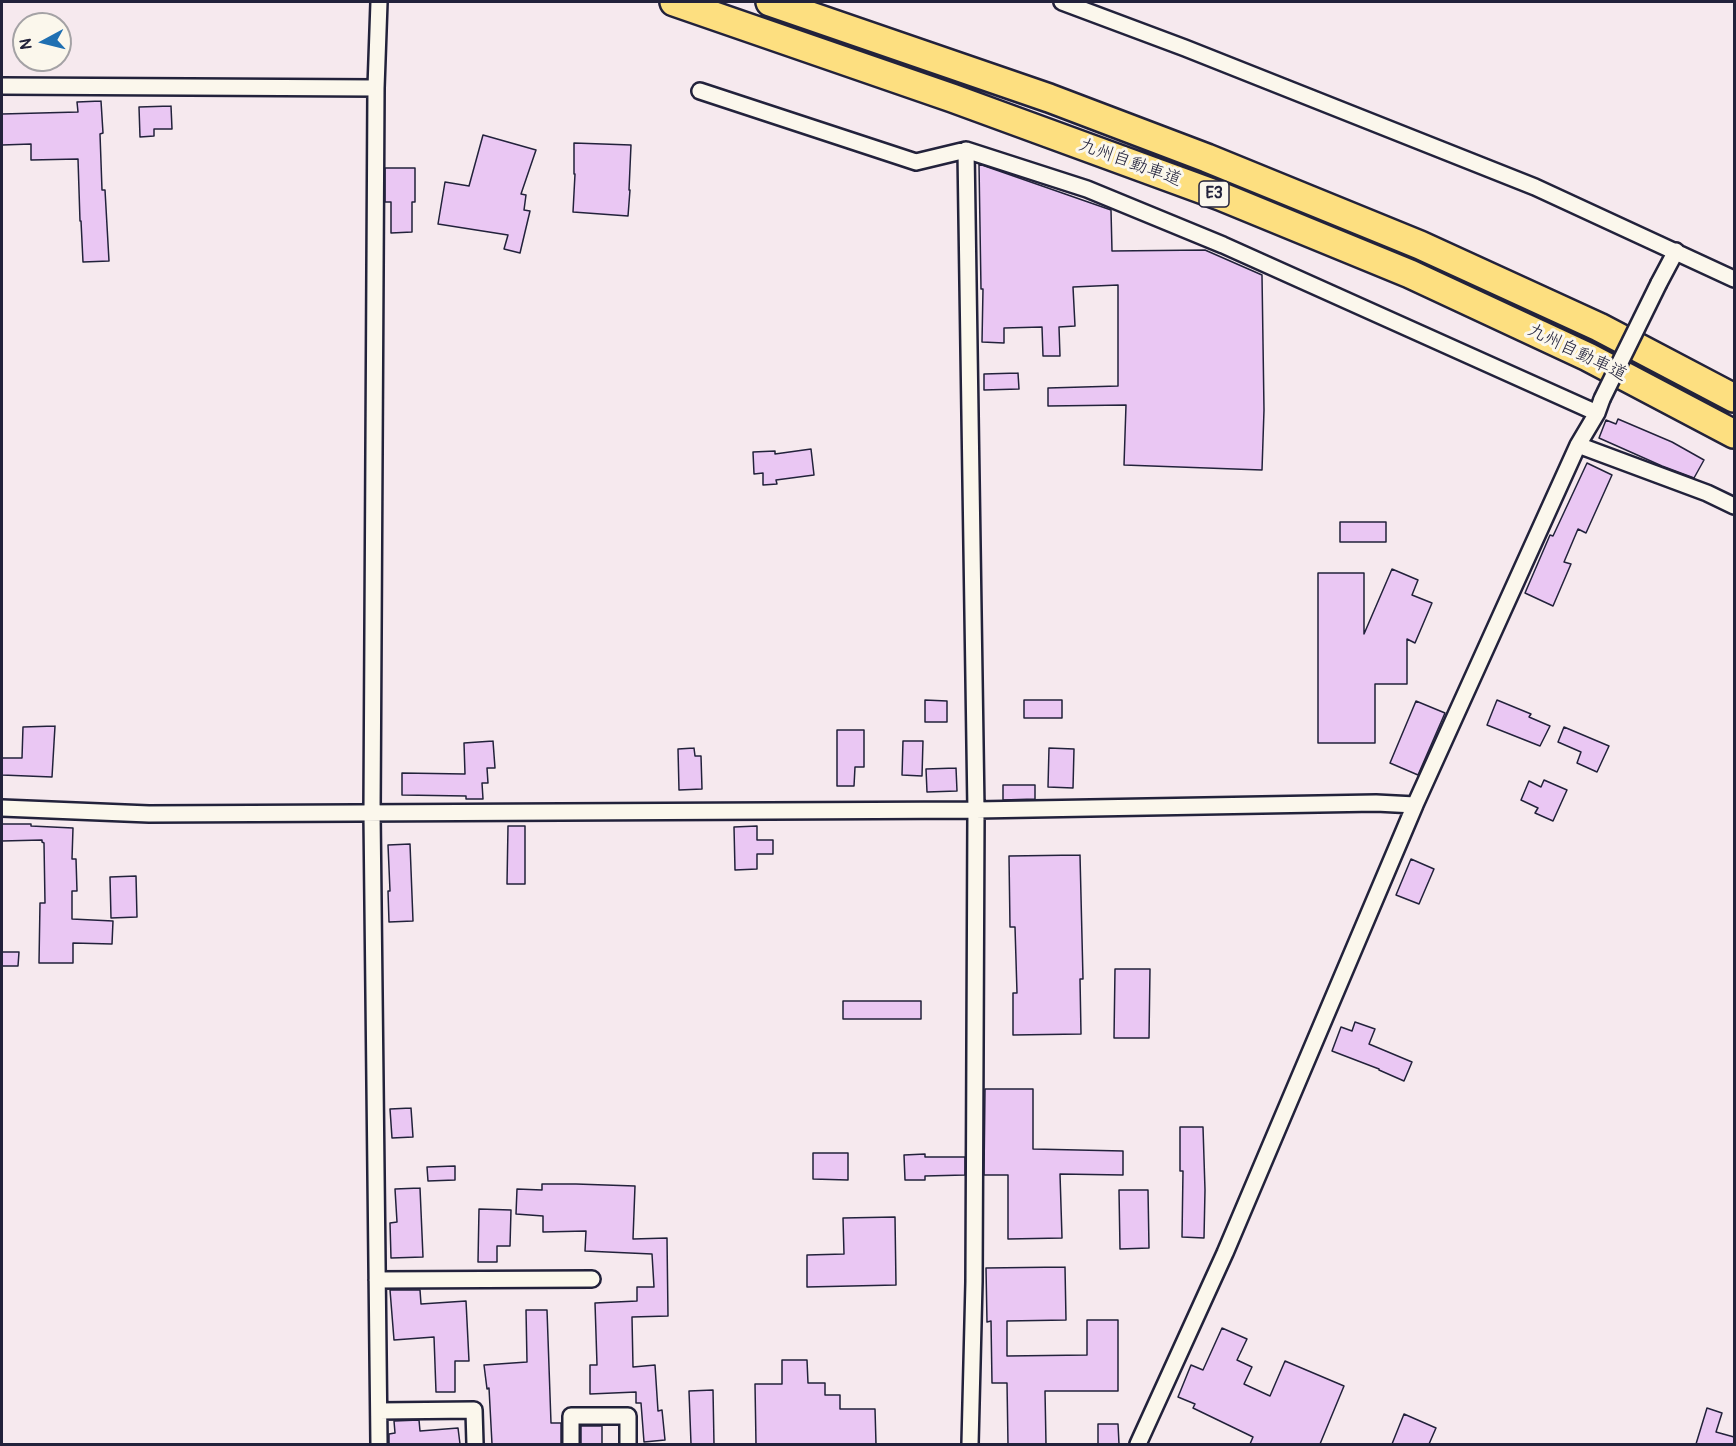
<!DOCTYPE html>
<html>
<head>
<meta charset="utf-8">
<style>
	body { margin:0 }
	#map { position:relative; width:1736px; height:1446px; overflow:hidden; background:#f6e9ee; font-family:Pangolin,sans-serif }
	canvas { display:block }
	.frame { position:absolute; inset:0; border:3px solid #22223b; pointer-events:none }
	.north { position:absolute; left:12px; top:12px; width:60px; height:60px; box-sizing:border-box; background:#fbf7ec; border:2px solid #a4a2a5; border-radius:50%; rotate:263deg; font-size:16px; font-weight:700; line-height:24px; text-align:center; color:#22223b }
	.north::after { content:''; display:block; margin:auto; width:21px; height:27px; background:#1f6fb2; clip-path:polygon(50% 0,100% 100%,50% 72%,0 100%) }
</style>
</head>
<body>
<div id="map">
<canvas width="1736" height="1446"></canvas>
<div class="frame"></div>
<div class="north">N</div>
</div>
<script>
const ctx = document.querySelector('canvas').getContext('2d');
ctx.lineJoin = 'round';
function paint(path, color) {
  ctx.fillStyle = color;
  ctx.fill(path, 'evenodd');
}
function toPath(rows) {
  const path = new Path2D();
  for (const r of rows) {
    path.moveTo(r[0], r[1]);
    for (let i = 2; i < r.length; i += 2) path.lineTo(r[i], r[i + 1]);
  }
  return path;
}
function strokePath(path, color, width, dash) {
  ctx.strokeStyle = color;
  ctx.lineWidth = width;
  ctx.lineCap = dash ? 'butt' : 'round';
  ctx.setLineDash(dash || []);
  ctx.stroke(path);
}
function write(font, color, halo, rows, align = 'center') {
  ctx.font = font + ' Pangolin,"Klee One",sans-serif';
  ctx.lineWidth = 6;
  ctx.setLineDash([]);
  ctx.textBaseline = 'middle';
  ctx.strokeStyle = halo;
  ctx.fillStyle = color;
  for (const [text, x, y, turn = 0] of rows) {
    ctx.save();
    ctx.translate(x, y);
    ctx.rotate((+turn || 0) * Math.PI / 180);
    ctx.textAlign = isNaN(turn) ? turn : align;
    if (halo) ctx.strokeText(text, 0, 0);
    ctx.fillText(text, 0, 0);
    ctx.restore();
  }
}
const building = toPath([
	[101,101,103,133,100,134,102,190,105,190,109,261,83,262,81,221,80,221,78,159,31,160,31,144,2,145,2,114,78,112,77,102,101,101],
	[171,106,172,129,154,129,154,136,140,137,139,107,171,106],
	[483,135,536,150,521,194,526,195,524,210,530,211,520,253,504,249,508,235,438,224,445,182,469,186,483,135],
	[574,143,631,145,629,190,630,190,628,216,573,212,575,174,574,174,574,143],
	[979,164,1111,210,1112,251,1205,250,1262,275,1264,410,1262,470,1124,465,1126,405,1048,406,1048,388,1118,386,1118,285,1073,287,1075,326,1059,327,1060,356,1043,356,1042,327,1004,328,1004,343,982,342,983,289,981,289,979,164],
	[385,168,415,168,415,202,412,202,412,232,391,233,391,202,385,202,385,168],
	[1018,373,1019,389,984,390,984,374,1018,373],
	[1618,419,1672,442,1704,460,1694,478,1662,466,1599,438,1606,420,1616,424,1618,419],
	[811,449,814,475,776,480,777,484,763,485,763,473,754,474,753,452,775,451,775,454,811,449],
	[1587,463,1612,475,1586,533,1578,529,1564,562,1571,564,1553,606,1525,593,1550,535,1553,536,1587,463],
	[1340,522,1386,522,1386,542,1340,542,1340,522],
	[1392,569,1418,580,1412,595,1432,603,1415,643,1407,639,1407,684,1375,684,1375,743,1318,743,1318,573,1364,573,1364,634,1392,569],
	[925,700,947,701,947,722,925,722,925,700],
	[1024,700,1062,700,1062,718,1024,718,1024,700],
	[1497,700,1531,714,1529,717,1550,726,1540,746,1487,725,1497,700],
	[1416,701,1445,713,1418,775,1390,763,1416,701],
	[55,726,52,777,2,775,2,758,22,758,23,727,55,726],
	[1564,727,1609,746,1597,772,1577,763,1581,752,1558,742,1564,727],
	[837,730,864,730,864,767,855,767,854,786,837,786,837,730],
	[493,741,495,768,487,768,488,783,482,783,483,799,466,799,466,796,402,795,402,773,465,774,464,743,493,741],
	[903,741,923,741,922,776,902,775,903,741],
	[694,748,695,756,701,756,702,789,679,790,678,749,694,748],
	[1049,748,1074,749,1073,788,1048,787,1049,748],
	[956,768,957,791,927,792,926,769,956,768],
	[1544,780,1567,790,1553,821,1535,813,1538,808,1521,800,1529,781,1541,787,1544,780],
	[1003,785,1035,785,1035,799,1003,800,1003,785],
	[2,824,31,824,31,826,73,828,72,859,76,859,77,891,72,891,72,919,113,921,112,944,73,943,73,963,39,963,40,903,45,903,44,843,42,842,42,840,2,841,2,824],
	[508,826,525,826,525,884,507,884,508,826],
	[757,826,757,840,773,840,773,854,757,854,757,869,735,870,734,827,757,826],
	[410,844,413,921,389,922,388,891,390,891,388,845,410,844],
	[1080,855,1083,979,1080,979,1081,1034,1013,1035,1013,993,1017,993,1015,927,1010,927,1009,856,1080,855],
	[1411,859,1434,869,1419,904,1396,895,1411,859],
	[136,876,137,917,111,918,110,877,136,876],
	[2,952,19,952,18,966,2,966,2,952],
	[1115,969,1150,969,1149,1038,1114,1038,1115,969],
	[843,1001,921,1001,921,1019,843,1019,843,1001],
	[1355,1022,1375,1029,1369,1044,1412,1062,1404,1081,1379,1070,1379,1069,1332,1051,1341,1027,1352,1031,1355,1022],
	[985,1089,1033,1089,1033,1149,1123,1151,1123,1175,1060,1174,1062,1238,1008,1239,1008,1175,984,1175,985,1089],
	[411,1108,413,1137,392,1138,390,1109,411,1108],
	[1180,1127,1203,1127,1205,1190,1204,1238,1182,1237,1183,1171,1180,1171,1180,1127],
	[813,1153,848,1153,848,1180,813,1179,813,1153],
	[925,1154,925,1157,965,1157,965,1175,925,1176,925,1180,905,1180,904,1155,925,1154],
	[455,1166,455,1180,428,1181,427,1167,455,1166],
	[542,1184,576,1184,635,1186,633,1239,667,1238,668,1316,632,1317,633,1367,655,1365,658,1411,662,1410,665,1440,644,1442,641,1403,636,1403,636,1392,590,1394,590,1365,597,1365,595,1303,637,1301,637,1287,654,1287,652,1254,585,1251,586,1231,543,1232,543,1216,516,1214,517,1189,542,1190,542,1184],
	[420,1188,423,1257,391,1258,390,1223,397,1222,395,1189,420,1188],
	[1119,1190,1148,1190,1149,1248,1120,1249,1119,1190],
	[479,1209,511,1210,510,1246,497,1246,497,1262,478,1262,479,1209],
	[895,1217,896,1285,807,1287,807,1255,844,1254,843,1218,895,1217],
	[1065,1267,1066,1320,1007,1321,1007,1356,1087,1355,1087,1320,1118,1320,1118,1391,1045,1391,1046,1444,1008,1444,1007,1383,992,1383,991,1321,987,1322,986,1268,1065,1267],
	[390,1290,420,1290,421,1304,466,1301,469,1361,455,1361,455,1392,436,1392,434,1337,394,1340,390,1290],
	[526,1310,547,1310,551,1423,561,1423,561,1444,492,1444,489,1388,487,1389,484,1365,527,1362,526,1310],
	[1222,1328,1247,1339,1237,1360,1252,1367,1244,1384,1270,1396,1285,1361,1344,1386,1320,1444,1250,1444,1253,1437,1193,1408,1195,1404,1178,1397,1191,1365,1203,1370,1222,1328],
	[782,1360,807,1360,808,1383,825,1383,825,1395,840,1395,840,1409,875,1409,876,1444,756,1444,755,1384,782,1384,782,1360],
	[713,1390,714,1444,691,1444,689,1391,713,1390],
	[1707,1408,1722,1413,1716,1432,1734,1437,1734,1444,1696,1444,1707,1408],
	[1404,1414,1436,1428,1429,1444,1392,1444,1404,1414],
	[419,1420,420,1431,458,1428,460,1444,389,1444,389,1434,395,1433,394,1421,419,1420],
	[1098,1424,1118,1424,1119,1444,1098,1444,1098,1424],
	[581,1426,602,1426,602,1444,581,1444,581,1426]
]);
paint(building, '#eac7f3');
strokePath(building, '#22223b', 1.5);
const minor = toPath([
	[379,2,376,88,372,813,379,1444],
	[1062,2,1185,48,1535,187,1734,279],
	[2,86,376,88],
	[700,91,916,162,966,150,1087,189,1223,245,1597,413],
	[966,150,976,810,974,1282,970,1444],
	[1659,283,1676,251],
	[1578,445,1707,493,1734,506],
	[2,808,149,814,976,810,1376,803,1415,805],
	[377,1280,592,1279],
	[379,1411,474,1410,475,1444],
	[571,1444,571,1416,628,1416,628,1444],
	[1138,1444,1225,1253,1415,805,1578,445,1597,413,1602,399]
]);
const motorway = toPath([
	[674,2,952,98,1220,196,1410,274,1588,357,1734,434],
	[770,2,1049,98,1207,158,1420,245,1599,327,1734,398]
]);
strokePath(minor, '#22223b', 20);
strokePath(motorway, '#22223b', 32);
strokePath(minor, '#fbf7ec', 15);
strokePath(motorway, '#fddf80', 27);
const minorBridge = toPath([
	[1602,399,1659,283]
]);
strokePath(minorBridge, '#22223b', 20, []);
strokePath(minorBridge, '#fbf7ec', 15);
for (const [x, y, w] of [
	[1214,194,30]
]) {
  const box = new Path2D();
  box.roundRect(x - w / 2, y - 13, w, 26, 4.5);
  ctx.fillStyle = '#fbf7ec';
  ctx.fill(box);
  strokePath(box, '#22223b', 1.5);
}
write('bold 16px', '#22223b', null, [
	["E3",1214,194]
]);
write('18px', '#22223b', '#fbf7ec', [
	["九州自動車道",1130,163,20],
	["九州自動車道",1577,353,26]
]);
</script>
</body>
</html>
